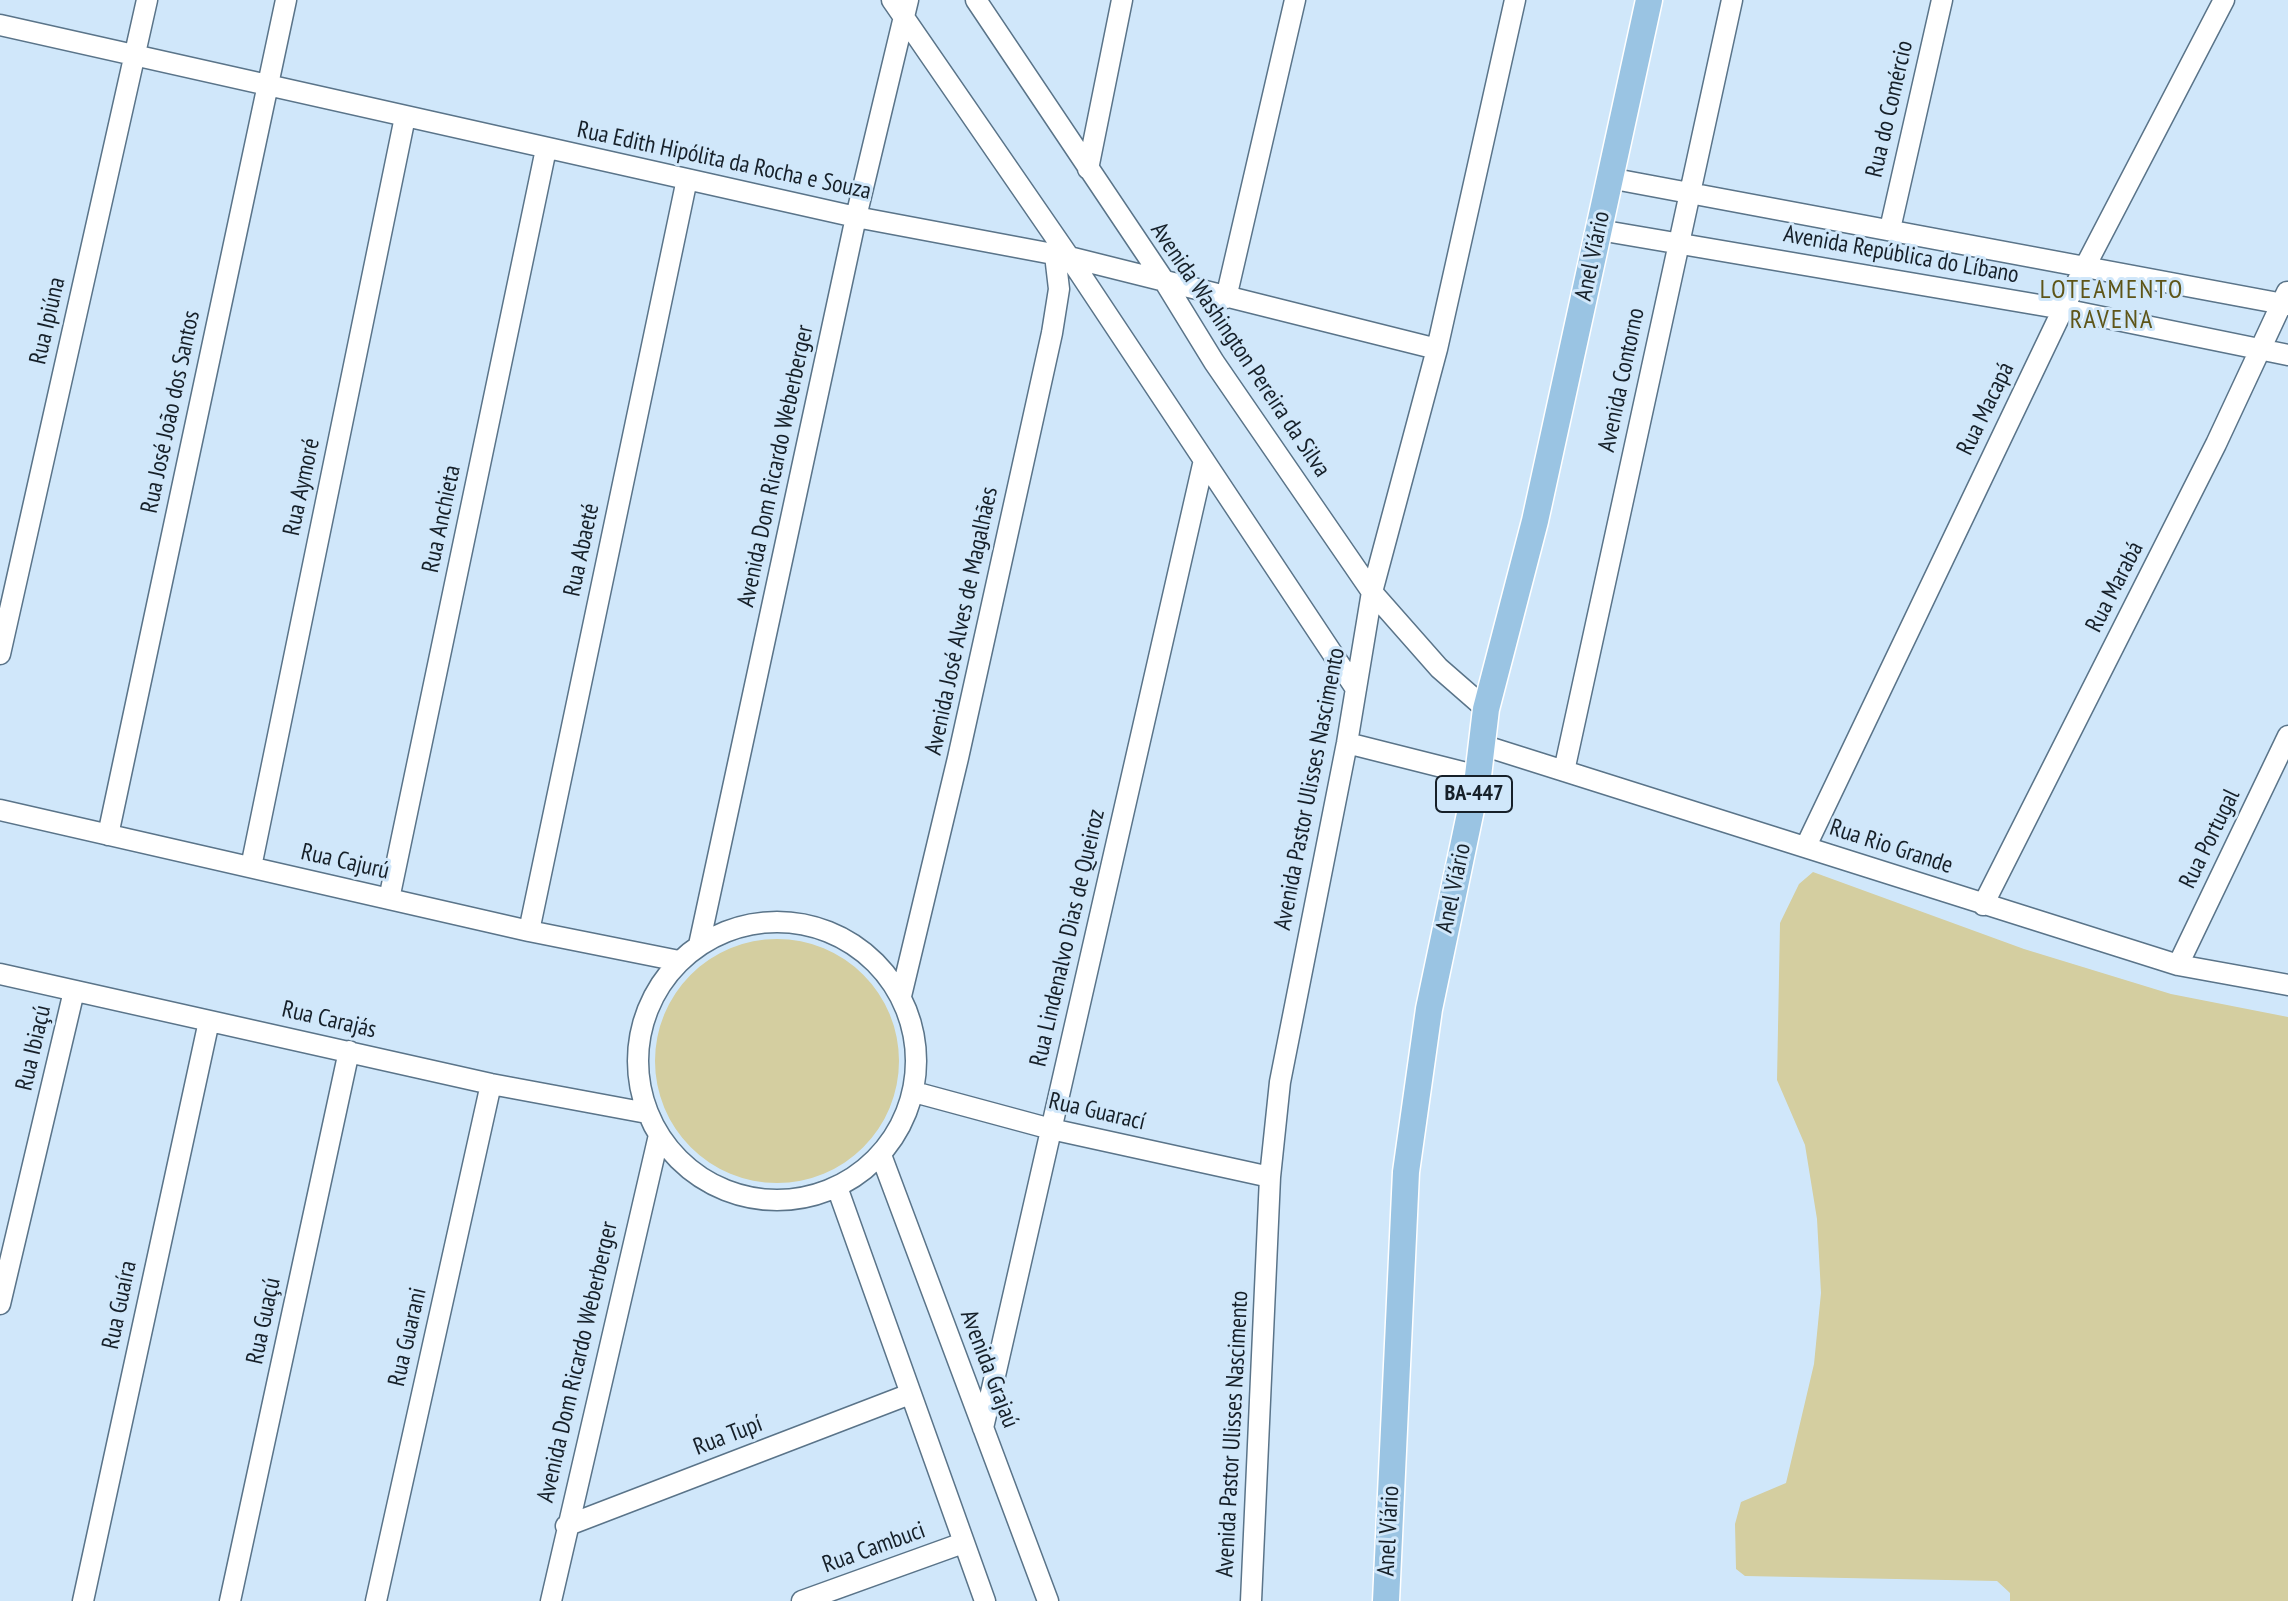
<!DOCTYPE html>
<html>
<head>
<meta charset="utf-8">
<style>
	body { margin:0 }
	canvas { display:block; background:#d0e7fa }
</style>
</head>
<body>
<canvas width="2288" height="1601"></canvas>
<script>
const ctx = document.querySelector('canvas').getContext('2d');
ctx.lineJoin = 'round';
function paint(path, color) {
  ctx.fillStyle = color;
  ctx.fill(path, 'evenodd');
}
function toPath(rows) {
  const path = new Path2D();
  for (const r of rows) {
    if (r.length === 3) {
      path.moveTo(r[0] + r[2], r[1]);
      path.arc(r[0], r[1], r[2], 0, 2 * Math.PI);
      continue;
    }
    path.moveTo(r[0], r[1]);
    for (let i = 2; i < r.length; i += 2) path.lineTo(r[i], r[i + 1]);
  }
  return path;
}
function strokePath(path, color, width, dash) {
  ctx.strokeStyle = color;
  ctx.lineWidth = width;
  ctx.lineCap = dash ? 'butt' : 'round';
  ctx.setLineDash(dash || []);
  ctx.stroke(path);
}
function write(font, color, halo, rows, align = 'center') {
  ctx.font = font + ' "PT Sans Narrow",sans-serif';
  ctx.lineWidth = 6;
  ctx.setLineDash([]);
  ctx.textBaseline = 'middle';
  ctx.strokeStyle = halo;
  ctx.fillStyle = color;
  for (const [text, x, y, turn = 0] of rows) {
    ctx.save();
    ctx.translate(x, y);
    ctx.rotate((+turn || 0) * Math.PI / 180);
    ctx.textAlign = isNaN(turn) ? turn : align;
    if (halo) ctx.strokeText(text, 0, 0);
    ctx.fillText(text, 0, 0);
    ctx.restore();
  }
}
paint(toPath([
	[1813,872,2024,949,2171,994,2288,1017,2288,1601,2010,1601,2010,1593,1997,1581,1745,1576,1736,1569,1735,1524,1741,1502,1786,1483,1814,1364,1821,1293,1817,1219,1805,1145,1777,1080,1780,923,1799,884],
	[777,1061,122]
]), '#d4cea0');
const minor = toPath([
	[892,0,1069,257,1356,689],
	[976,0,1163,279,1214,362,1372,592,1439,668,1486,709],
	[0,25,856,217,1069,257,1437,349],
	[1088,169,1122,0],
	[1609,178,2288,305],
	[1890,229,1942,0],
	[1599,230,2063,309,2288,355],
	[1226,298,1295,0],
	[0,654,147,0],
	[1347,743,1478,776],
	[1482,745,2178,965,2288,985],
	[1564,771,1732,0],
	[0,810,529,931,679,961],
	[108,835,286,0],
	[1806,846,2063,309,2224,0],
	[251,867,405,117],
	[389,899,546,149],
	[1983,905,2216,444,2287,292],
	[777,1061,139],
	[529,931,687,179],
	[699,945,856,217,908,0],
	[2178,965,2288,736],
	[0,974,491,1084,647,1113],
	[901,996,958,758,1052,333,1059,289,1055,255],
	[914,1092,1051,1129,1270,1177],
	[881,1155,1048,1601],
	[837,1187,985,1601],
	[0,1304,74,991],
	[983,1428,1204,460],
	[566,1526,910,1394],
	[83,1601,209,1021],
	[230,1601,349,1051],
	[376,1601,491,1084],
	[551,1601,659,1135],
	[802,1601,963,1543],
	[1251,1601,1270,1177,1280,1082,1347,743,1372,592,1437,349,1515,0]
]);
const major = toPath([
	[1386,1601,1406,1172,1429,1009,1478,776,1486,709,1535,521,1649,0]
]);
strokePath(minor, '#5a7489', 23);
strokePath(major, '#fff', 29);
strokePath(minor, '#fff', 20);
strokePath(major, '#9ac4e3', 26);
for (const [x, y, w] of [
	[1474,794,76]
]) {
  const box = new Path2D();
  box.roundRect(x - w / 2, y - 18, w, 36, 6);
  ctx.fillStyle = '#d0e7fa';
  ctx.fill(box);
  strokePath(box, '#162029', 2);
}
write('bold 22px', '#162029', null, [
	["BA-447",1474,794]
]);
write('24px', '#162029', '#d0e7fa', [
	["Rua do Comércio",1890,109,-77],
	["Rua Edith Hipólita da Rocha e Souza",724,161,12],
	["Avenida República do Líbano",1901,255,10],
	["Anel Viário",1593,256,-78],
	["Rua Ipiúna",48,321,-77],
	["Avenida Washington Pereira da Silva",1240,350,56],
	["Avenida Contorno",1622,380,-78],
	["Rua Macapá",1986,409,-64],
	["Rua José João dos Santos",171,412,-78],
	["Avenida Dom Ricardo Weberberger",776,466,-78],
	["Rua Aymoré",302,487,-78],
	["Rua Anchieta",442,519,-78],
	["Rua Abaeté",582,550,-78],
	["Rua Marabá",2115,587,-63],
	["Avenida José Alves de Magalhães",962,621,-78],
	["Avenida Pastor Ulisses Nascimento",1310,789,-79],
	["Rua Portugal",2210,839,-64],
	["Rua Rio Grande",1891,847,18],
	["Rua Cajurú",345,862,13],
	["Anel Viário",1454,888,-78],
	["Rua Lindenalvo Dias de Queiroz",1068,938,-77],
	["Rua Carajás",329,1020,13],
	["Rua Ibiaçú",34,1048,-77],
	["Rua Guarací",1097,1112,13],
	["Rua Guaíra",120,1305,-78],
	["Rua Guaçú",264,1321,-78],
	["Rua Guarani",408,1337,-77],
	["Avenida Dom Ricardo Weberberger",578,1362,-77],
	["Avenida Grajaú",989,1369,69],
	["Avenida Pastor Ulisses Nascimento",1233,1434,-87],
	["Rua Tupí",728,1436,-21],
	["Anel Viário",1389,1531,-87],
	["Rua Cambuci",874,1548,-20]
]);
ctx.letterSpacing = '2px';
write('26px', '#5e5518', '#d0e7fa', [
	["LOTEAMENTO",2112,291],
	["RAVENA",2112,321]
]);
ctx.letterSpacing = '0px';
</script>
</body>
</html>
